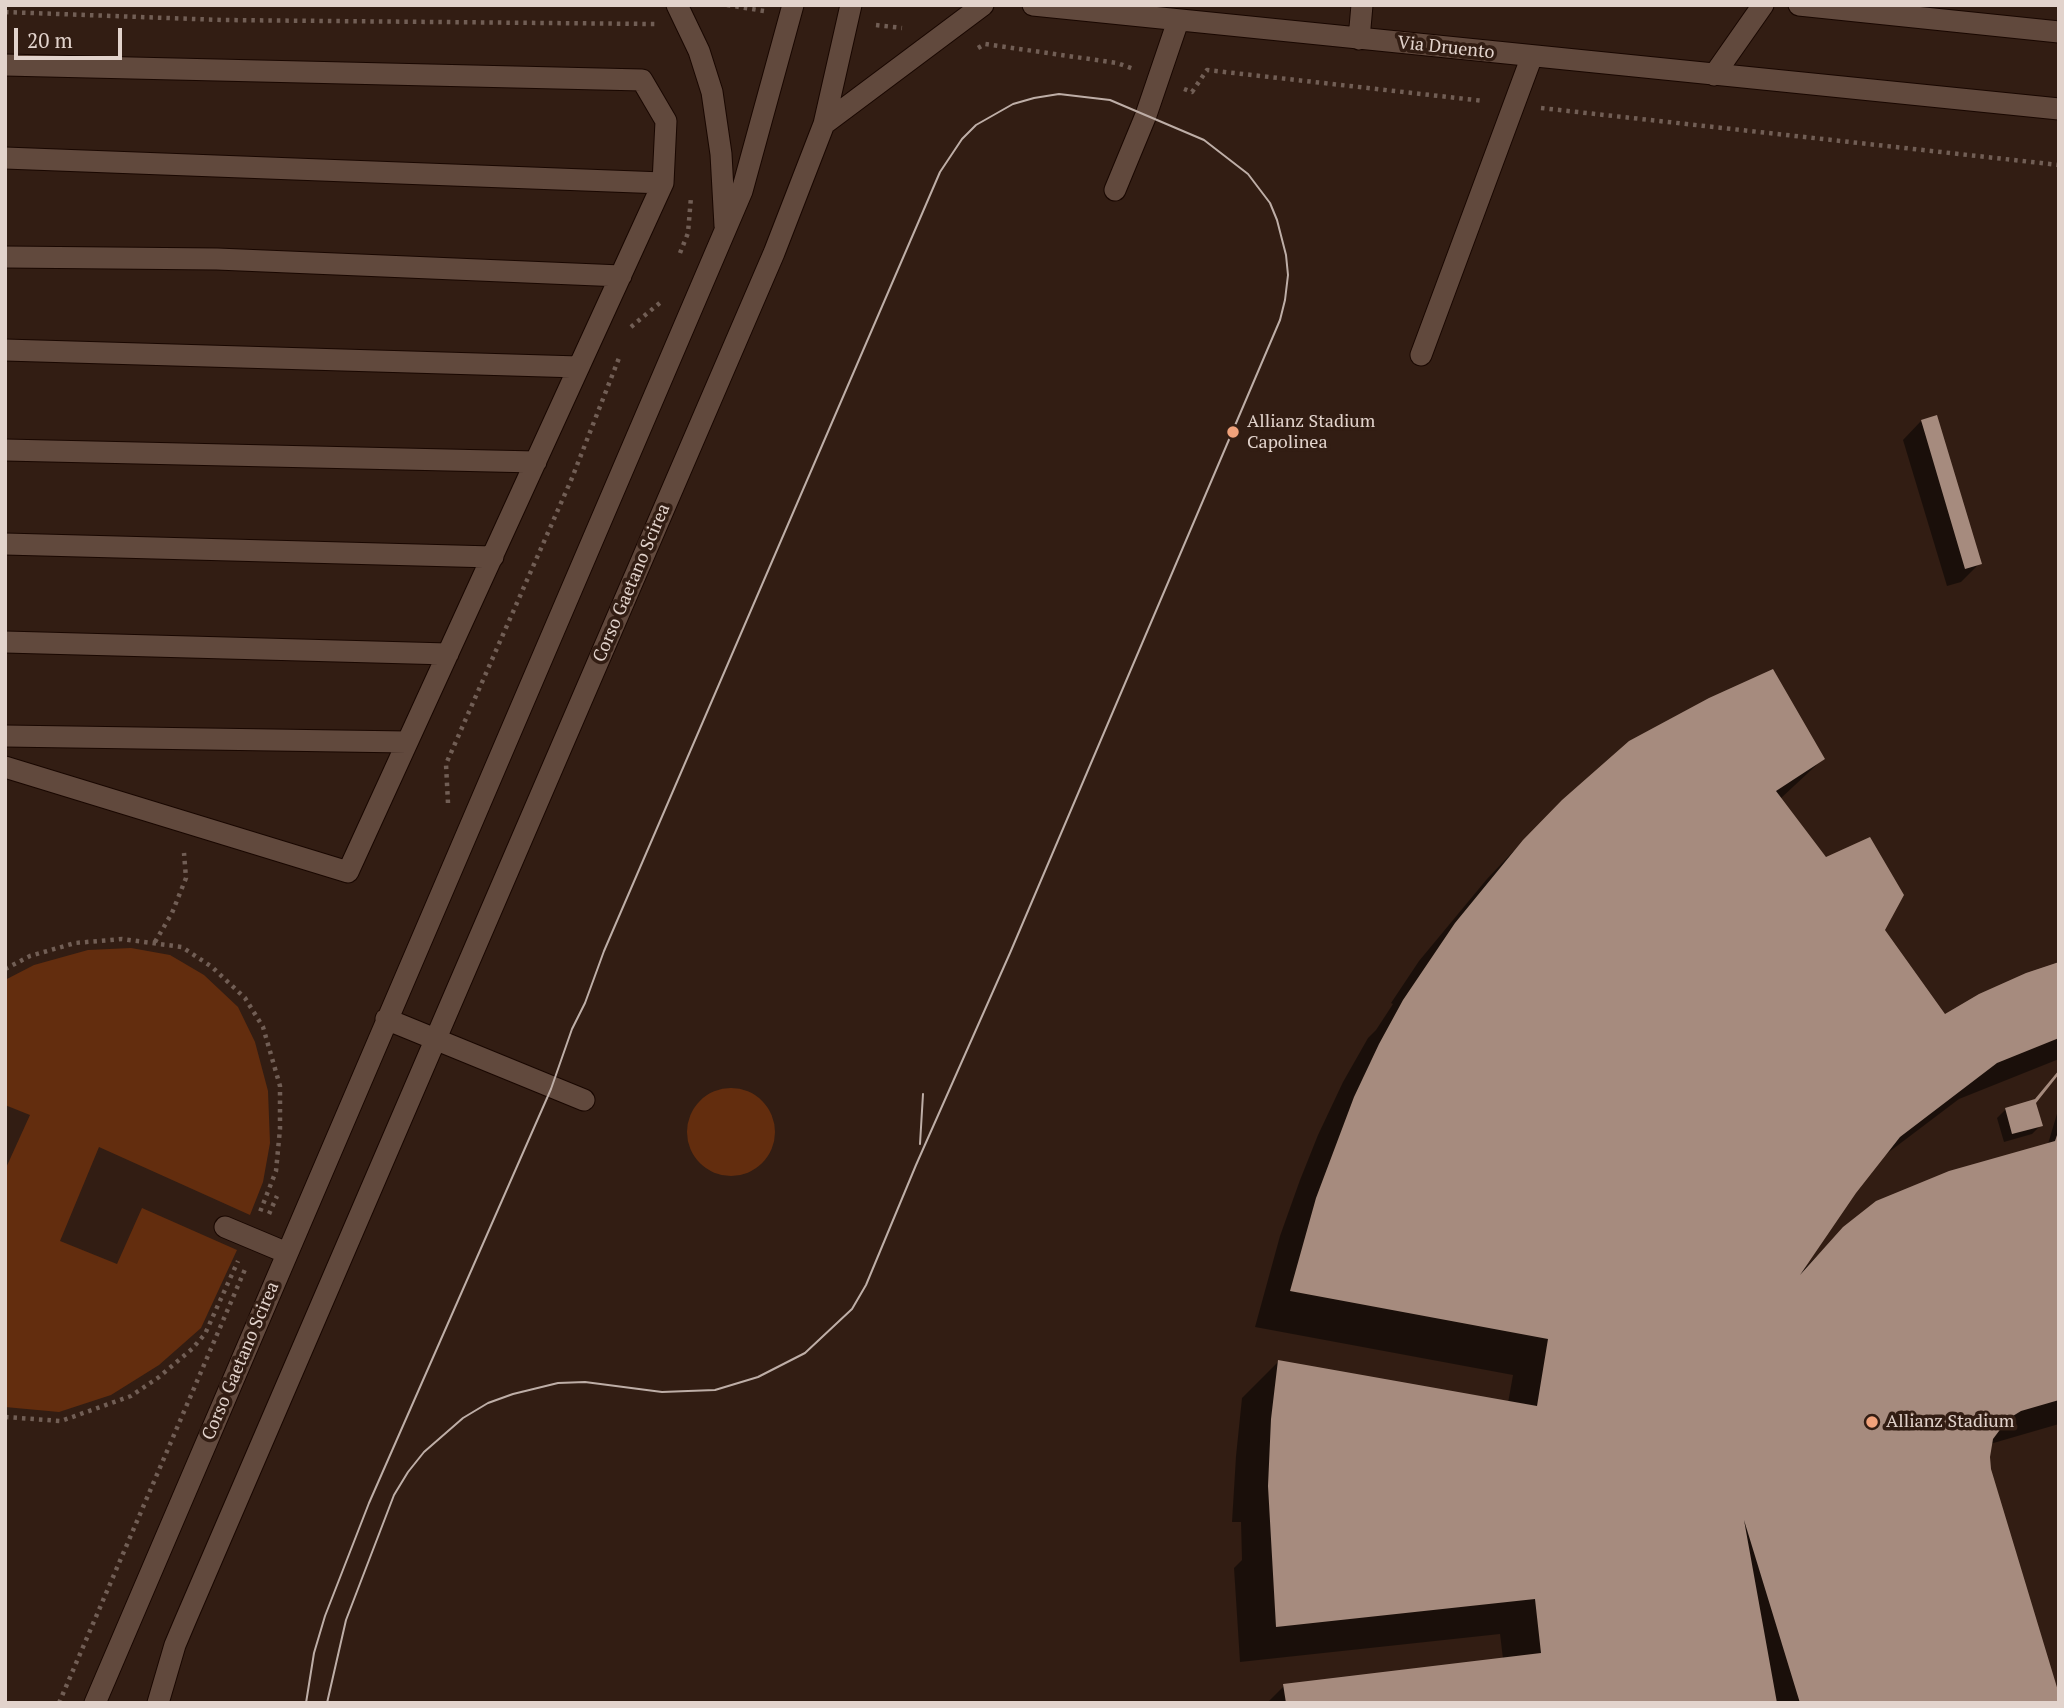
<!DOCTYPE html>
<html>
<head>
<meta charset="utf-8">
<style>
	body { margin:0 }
	#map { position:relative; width:2064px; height:1708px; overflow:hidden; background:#321d13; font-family:"PT Serif",serif }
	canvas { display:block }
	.frame { position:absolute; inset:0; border:7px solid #e2d3cc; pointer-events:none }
	.scale { position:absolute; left:14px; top:28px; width:108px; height:32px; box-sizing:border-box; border:4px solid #e2d3cc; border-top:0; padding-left:9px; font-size:21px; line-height:24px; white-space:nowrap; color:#e2d3cc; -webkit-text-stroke:5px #321d13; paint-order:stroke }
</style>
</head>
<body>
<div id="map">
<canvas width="2064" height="1708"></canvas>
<div class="frame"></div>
<div class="scale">20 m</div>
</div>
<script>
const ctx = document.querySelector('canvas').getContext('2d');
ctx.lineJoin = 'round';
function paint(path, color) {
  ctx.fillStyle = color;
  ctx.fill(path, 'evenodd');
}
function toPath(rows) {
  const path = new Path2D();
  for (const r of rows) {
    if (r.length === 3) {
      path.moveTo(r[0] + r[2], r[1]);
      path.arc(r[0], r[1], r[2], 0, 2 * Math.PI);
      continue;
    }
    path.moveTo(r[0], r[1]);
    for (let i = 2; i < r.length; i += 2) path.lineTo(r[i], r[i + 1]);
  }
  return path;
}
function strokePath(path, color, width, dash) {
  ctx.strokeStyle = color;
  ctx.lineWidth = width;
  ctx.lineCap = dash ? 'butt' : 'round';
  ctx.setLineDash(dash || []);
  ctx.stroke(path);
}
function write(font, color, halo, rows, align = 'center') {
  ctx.font = font + ' "PT Serif",serif';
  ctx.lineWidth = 7;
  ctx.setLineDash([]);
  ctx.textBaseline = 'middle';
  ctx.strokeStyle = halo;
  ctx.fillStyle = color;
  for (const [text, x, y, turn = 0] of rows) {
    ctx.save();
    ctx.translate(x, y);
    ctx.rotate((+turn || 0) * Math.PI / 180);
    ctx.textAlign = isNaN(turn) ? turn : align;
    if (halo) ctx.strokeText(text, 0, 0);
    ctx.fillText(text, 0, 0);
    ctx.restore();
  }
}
paint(toPath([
	[131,948,170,955,204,975,238,1007,255,1042,268,1091,270,1143,263,1182,250,1215,99,1147,60,1241,117,1264,142,1208,237,1250,201,1328,159,1365,111,1395,59,1412,5,1407,5,1170,30,1115,5,1105,5,980,34,965,88,950],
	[731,1132,44]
]), '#632d0e');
paint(toPath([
	[1921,421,1980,563,1961,582,1947,586,1903,440],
	[1823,759,1780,799,1883,930,1945,1016,2059,964,2059,1059,1959,1099,1881,1158,1854,1192,1804,1266,1805,1268,1844,1229,2048,1144,2059,1107,2059,1424,1990,1444,1989,1469,2059,1703,1267,1703,1284,1686,1503,1659,1500,1634,1240,1662,1234,1568,1242,1560,1241,1522,1232,1522,1236,1456,1242,1398,1278,1362,1508,1403,1513,1375,1255,1327,1280,1236,1300,1180,1318,1135,1343,1082,1368,1038,1376,1030,1393,1004,1391,1003,1419,961,1487,879,1526,838],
	[2035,1102,2041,1125,2032,1134,2004,1142,1997,1118,2006,1109]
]), '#0007');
paint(toPath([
	[1937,415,1982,564,1965,569,1921,420],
	[1773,669,1825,759,1776,791,1826,857,1870,837,1904,895,1885,930,1945,1014,1979,994,2026,973,2059,962,2059,1038,1997,1063,1900,1137,1856,1193,1800,1275,1843,1227,1876,1201,1949,1171,2055,1141,2059,1129,2059,1400,2021,1411,2008,1419,1993,1439,1990,1457,1991,1469,2059,1694,2059,1703,1800,1703,1744,1520,1777,1703,1286,1703,1283,1684,1541,1653,1535,1599,1276,1627,1268,1486,1271,1419,1278,1360,1537,1406,1548,1339,1290,1291,1316,1198,1354,1097,1379,1044,1403,1000,1455,923,1523,840,1562,800,1629,741,1709,698],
	[2059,1070,2059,1074,2036,1103,2043,1126,2012,1134,2005,1108,2035,1099]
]), '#a68b7e');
const minor = toPath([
	[677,5,699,51,712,92,721,154,725,226],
	[1033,5,2059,109],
	[1799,5,2059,32],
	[1359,39,1362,5],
	[5,65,642,80,666,121,663,183,348,872,5,767],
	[1714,75,1763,5],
	[824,124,983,5],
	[5,158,663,183],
	[1115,190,1146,115,1178,21],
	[5,257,217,259,621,276],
	[5,350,579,367],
	[1421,355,1532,56],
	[5,450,536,462],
	[5,544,493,557],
	[5,642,448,654],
	[5,736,407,742],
	[386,1019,584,1100],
	[225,1227,287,1253],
	[95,1703,742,191,793,5],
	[158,1703,175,1645,186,1619,774,253,824,124,851,5]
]);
strokePath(minor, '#190701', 23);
strokePath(toPath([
	[727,5,764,11],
	[5,12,221,20,655,24],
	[876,25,902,28],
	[978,48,985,44,1117,63,1134,69],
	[1184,89,1192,92,1207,70,1484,101],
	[1541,108,2059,165],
	[680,253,688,233,691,197],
	[631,327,662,301],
	[448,803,446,764,572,478,619,358],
	[155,942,172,913,186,878,184,853],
	[5,969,30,956,75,943,122,939,182,947,212,967,245,998,263,1027,280,1086,280,1129,276,1171,260,1212],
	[269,1214,277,1196],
	[5,1417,61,1421,131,1396,159,1377,192,1349,205,1334,238,1261],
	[59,1703,246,1267]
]), '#715e55', 4.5, [3.5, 5]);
strokePath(minor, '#61493d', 21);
strokePath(toPath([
	[920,1144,923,1094],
	[306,1703,314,1653,325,1616,369,1503,551,1089,572,1029,585,1003,604,951,940,172,962,139,976,125,1013,104,1034,98,1059,94,1110,100,1204,140,1248,174,1270,203,1277,220,1286,255,1288,275,1285,300,1280,320,1010,953,916,1165,866,1285,852,1309,805,1353,758,1377,715,1390,688,1391,662,1392,585,1382,558,1383,513,1394,488,1403,463,1418,424,1452,408,1472,394,1495,346,1620,327,1703]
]), '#beaea7', 2);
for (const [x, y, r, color] of [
	[1233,432,7,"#f1a27b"],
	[1872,1422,7,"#f1a27b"]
]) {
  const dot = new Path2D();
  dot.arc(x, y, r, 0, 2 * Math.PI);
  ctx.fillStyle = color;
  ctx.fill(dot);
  strokePath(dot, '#321d13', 2.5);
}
write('18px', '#e2d3cc', '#321d13', [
	["Via Druento",1446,48,6],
	["Corso Gaetano Scirea",632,583,-67],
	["Corso Gaetano Scirea",241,1361,-67]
]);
write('18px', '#e2d3cc', '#321d13', [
	["Allianz Stadium",1247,422],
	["Capolinea",1247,443],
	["Allianz Stadium",1886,1422]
], 'left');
</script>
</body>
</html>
